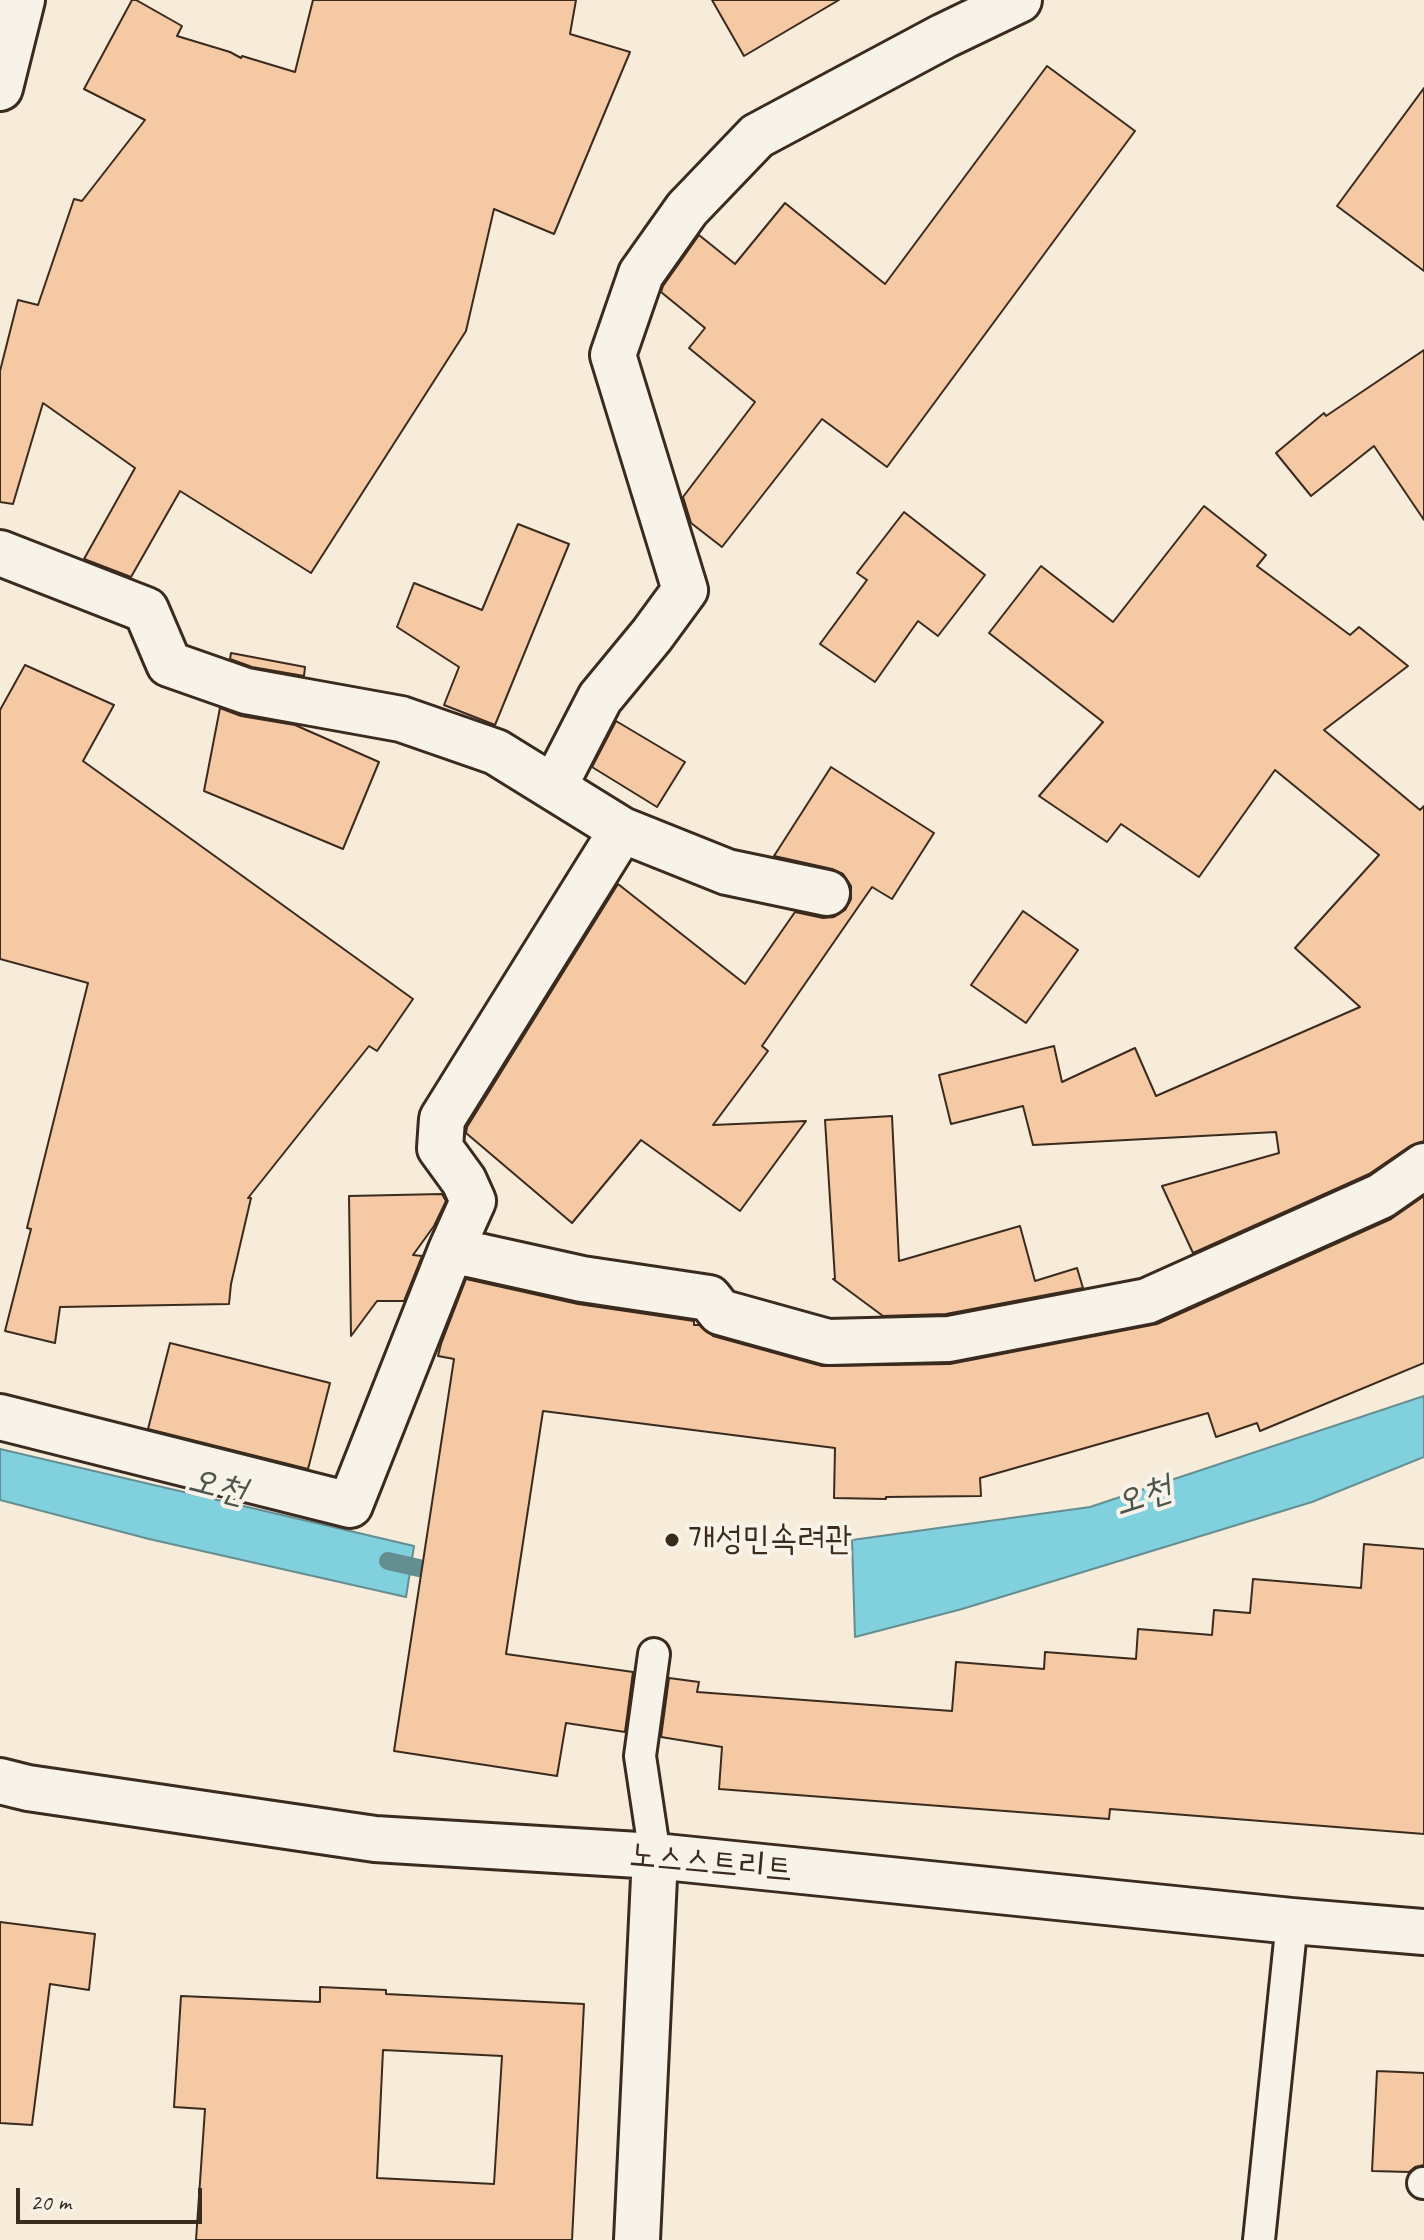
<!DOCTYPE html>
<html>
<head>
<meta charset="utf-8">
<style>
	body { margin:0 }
	#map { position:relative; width:1424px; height:2240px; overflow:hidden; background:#f7ebda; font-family:Caveat,sans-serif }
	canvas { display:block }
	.scale { position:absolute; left:16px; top:2188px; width:186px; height:36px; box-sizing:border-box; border:4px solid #3b2a1e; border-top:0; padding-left:10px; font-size:24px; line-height:28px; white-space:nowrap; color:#3b2a1e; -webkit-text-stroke:6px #f7f3e8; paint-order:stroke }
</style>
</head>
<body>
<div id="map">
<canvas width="1424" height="2240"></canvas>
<div class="scale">20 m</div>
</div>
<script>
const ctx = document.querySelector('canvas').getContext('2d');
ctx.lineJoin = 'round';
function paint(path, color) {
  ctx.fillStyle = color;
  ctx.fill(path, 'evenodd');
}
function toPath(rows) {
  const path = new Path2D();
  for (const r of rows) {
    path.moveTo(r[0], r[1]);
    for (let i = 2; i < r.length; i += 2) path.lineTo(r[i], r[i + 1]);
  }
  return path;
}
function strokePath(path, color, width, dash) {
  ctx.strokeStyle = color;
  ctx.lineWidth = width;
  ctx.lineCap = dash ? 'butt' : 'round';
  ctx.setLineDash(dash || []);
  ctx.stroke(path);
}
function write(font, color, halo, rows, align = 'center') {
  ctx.font = font + ' Caveat,"Poor Story",sans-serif';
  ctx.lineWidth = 8;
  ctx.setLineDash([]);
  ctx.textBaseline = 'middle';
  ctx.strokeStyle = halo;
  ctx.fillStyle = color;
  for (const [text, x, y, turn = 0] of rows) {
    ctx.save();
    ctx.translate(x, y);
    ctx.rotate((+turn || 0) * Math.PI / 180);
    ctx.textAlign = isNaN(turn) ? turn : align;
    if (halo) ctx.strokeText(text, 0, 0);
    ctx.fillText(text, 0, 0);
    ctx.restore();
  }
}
const water = toPath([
	[1424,1396,1424,1457,1312,1502,962,1609,855,1637,852,1540,1090,1507,1424,1396],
	[0,1449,414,1546,406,1597,149,1539,0,1500,0,1449]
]);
paint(water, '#81d0de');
strokePath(water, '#658e91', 2);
strokePath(toPath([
	[388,1561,419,1568]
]), '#658e91', 18);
const building = toPath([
	[132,0,136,0,182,26,177,36,230,52,241,58,242,56,295,72,313,0,576,0,570,34,630,52,554,234,494,209,466,331,311,573,180,491,131,577,84,559,135,468,43,403,13,504,0,502,0,371,18,300,38,305,74,199,82,201,145,120,84,89,132,0],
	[712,0,839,0,744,56,712,0],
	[1047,66,1135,131,887,467,822,419,722,547,691,523,683,497,755,402,689,348,705,328,661,292,663,286,699,235,735,264,785,203,885,284,1047,66],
	[1424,88,1424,271,1337,206,1424,88],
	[1424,350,1424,520,1374,446,1311,496,1276,453,1324,413,1326,416,1424,350],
	[1204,506,1266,555,1257,566,1350,635,1359,627,1408,666,1324,730,1420,810,1424,806,1424,1141,1410,1146,1369,1174,1193,1253,1162,1186,1279,1153,1276,1132,1033,1145,1023,1106,951,1124,939,1075,1054,1046,1062,1082,1135,1048,1156,1096,1360,1007,1295,948,1379,855,1275,770,1199,877,1121,824,1107,842,1039,796,1103,722,989,633,1041,566,1113,622,1204,506],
	[904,512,985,575,938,636,918,621,875,682,820,644,867,580,857,573,904,512],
	[518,524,569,544,495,725,444,705,459,667,397,627,414,583,482,610,518,524],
	[231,653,305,667,304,676,252,667,230,659,231,653],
	[25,665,114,705,83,761,413,999,377,1051,369,1046,248,1198,251,1198,231,1284,229,1304,60,1307,55,1343,5,1331,31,1229,27,1228,88,983,0,959,0,710,25,665],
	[220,708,241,716,295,725,379,762,343,849,204,791,220,708],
	[616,721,685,762,657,807,592,767,616,721],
	[831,767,934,833,892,899,872,887,762,1046,768,1051,713,1125,806,1121,740,1211,641,1140,572,1223,466,1133,467,1127,618,884,745,984,795,912,823,918,834,917,845,910,851,899,851,886,843,874,832,869,774,856,831,767],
	[1023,911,1078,950,1026,1023,971,985,1023,911],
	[892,1116,899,1261,1020,1226,1035,1281,1077,1268,1083,1288,946,1314,883,1316,833,1279,835,1279,825,1120,892,1116],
	[442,1194,446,1201,434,1226,413,1255,422,1256,404,1301,377,1301,351,1336,349,1196,442,1194],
	[1424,1196,1424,1363,1260,1431,1257,1423,1216,1437,1208,1413,980,1478,981,1496,886,1497,886,1499,834,1498,835,1448,543,1411,506,1654,633,1672,625,1732,566,1723,557,1776,394,1751,454,1359,438,1356,441,1344,466,1279,578,1304,694,1321,694,1325,699,1325,713,1336,822,1366,950,1364,1157,1324,1391,1219,1424,1196],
	[170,1343,330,1383,308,1469,148,1429,170,1343],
	[1364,1544,1424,1549,1424,1834,1110,1809,1109,1819,719,1789,722,1747,661,1737,669,1678,699,1682,697,1692,952,1711,956,1662,1044,1669,1045,1652,1136,1659,1138,1629,1212,1635,1214,1610,1250,1613,1253,1579,1361,1588,1364,1544],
	[0,1922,95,1934,89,1990,50,1984,32,2125,0,2123,0,1922],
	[320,1987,386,1990,386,1994,584,2004,572,2240,196,2240,205,2109,174,2107,181,1996,320,2002,320,1987],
	[383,2050,502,2056,494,2184,377,2178,383,2050],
	[1377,2071,1424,2073,1424,2165,1415,2167,1409,2172,1372,2171,1377,2071]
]);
paint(building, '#f5c9a4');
strokePath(building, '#3b2a1e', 2);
const service = toPath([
	[654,1654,640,1756,655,1856],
	[1423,2183,1424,2183],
	[1259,2240,1292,1921]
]);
const minor = toPath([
	[0,88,22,0],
	[0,553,146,610,169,664,246,691,401,719,496,752,622,830,727,872,827,893],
	[554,787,600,698,652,635,685,590,613,355,641,274,687,209,757,136,944,36,1019,0],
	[451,1250,473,1201,464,1181,440,1148,442,1119,622,830],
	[0,1417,350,1505,451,1250,582,1279,709,1298,720,1312,828,1342,949,1339,1147,1301,1381,1196,1424,1166]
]);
const secondary = toPath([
	[0,1781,28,1788,375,1839,655,1856,1292,1921,1424,1932],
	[637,2240,655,1856]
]);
strokePath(service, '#3b2a1e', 36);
strokePath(minor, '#3b2a1e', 50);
strokePath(secondary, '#3b2a1e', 50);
strokePath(service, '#f7f3e8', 30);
strokePath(minor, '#f7f3e8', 44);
strokePath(secondary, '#f7f3e8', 44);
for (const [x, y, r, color] of [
	[672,1540,8,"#3b2a1e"]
]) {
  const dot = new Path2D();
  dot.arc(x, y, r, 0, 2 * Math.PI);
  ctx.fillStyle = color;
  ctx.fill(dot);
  strokePath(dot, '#f7f3e8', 3);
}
write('34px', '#3b2a1e', '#f7f3e8', [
	["개성민속려관",688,1540]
], 'left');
write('34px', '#3b2a1e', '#f7f3e8', [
	["노스스트리트",711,1863,5]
]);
write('italic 36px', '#4c544e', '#f7f3e8', [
	["오천",217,1487,14],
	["오천",1143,1497,-18]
]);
</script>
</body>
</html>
